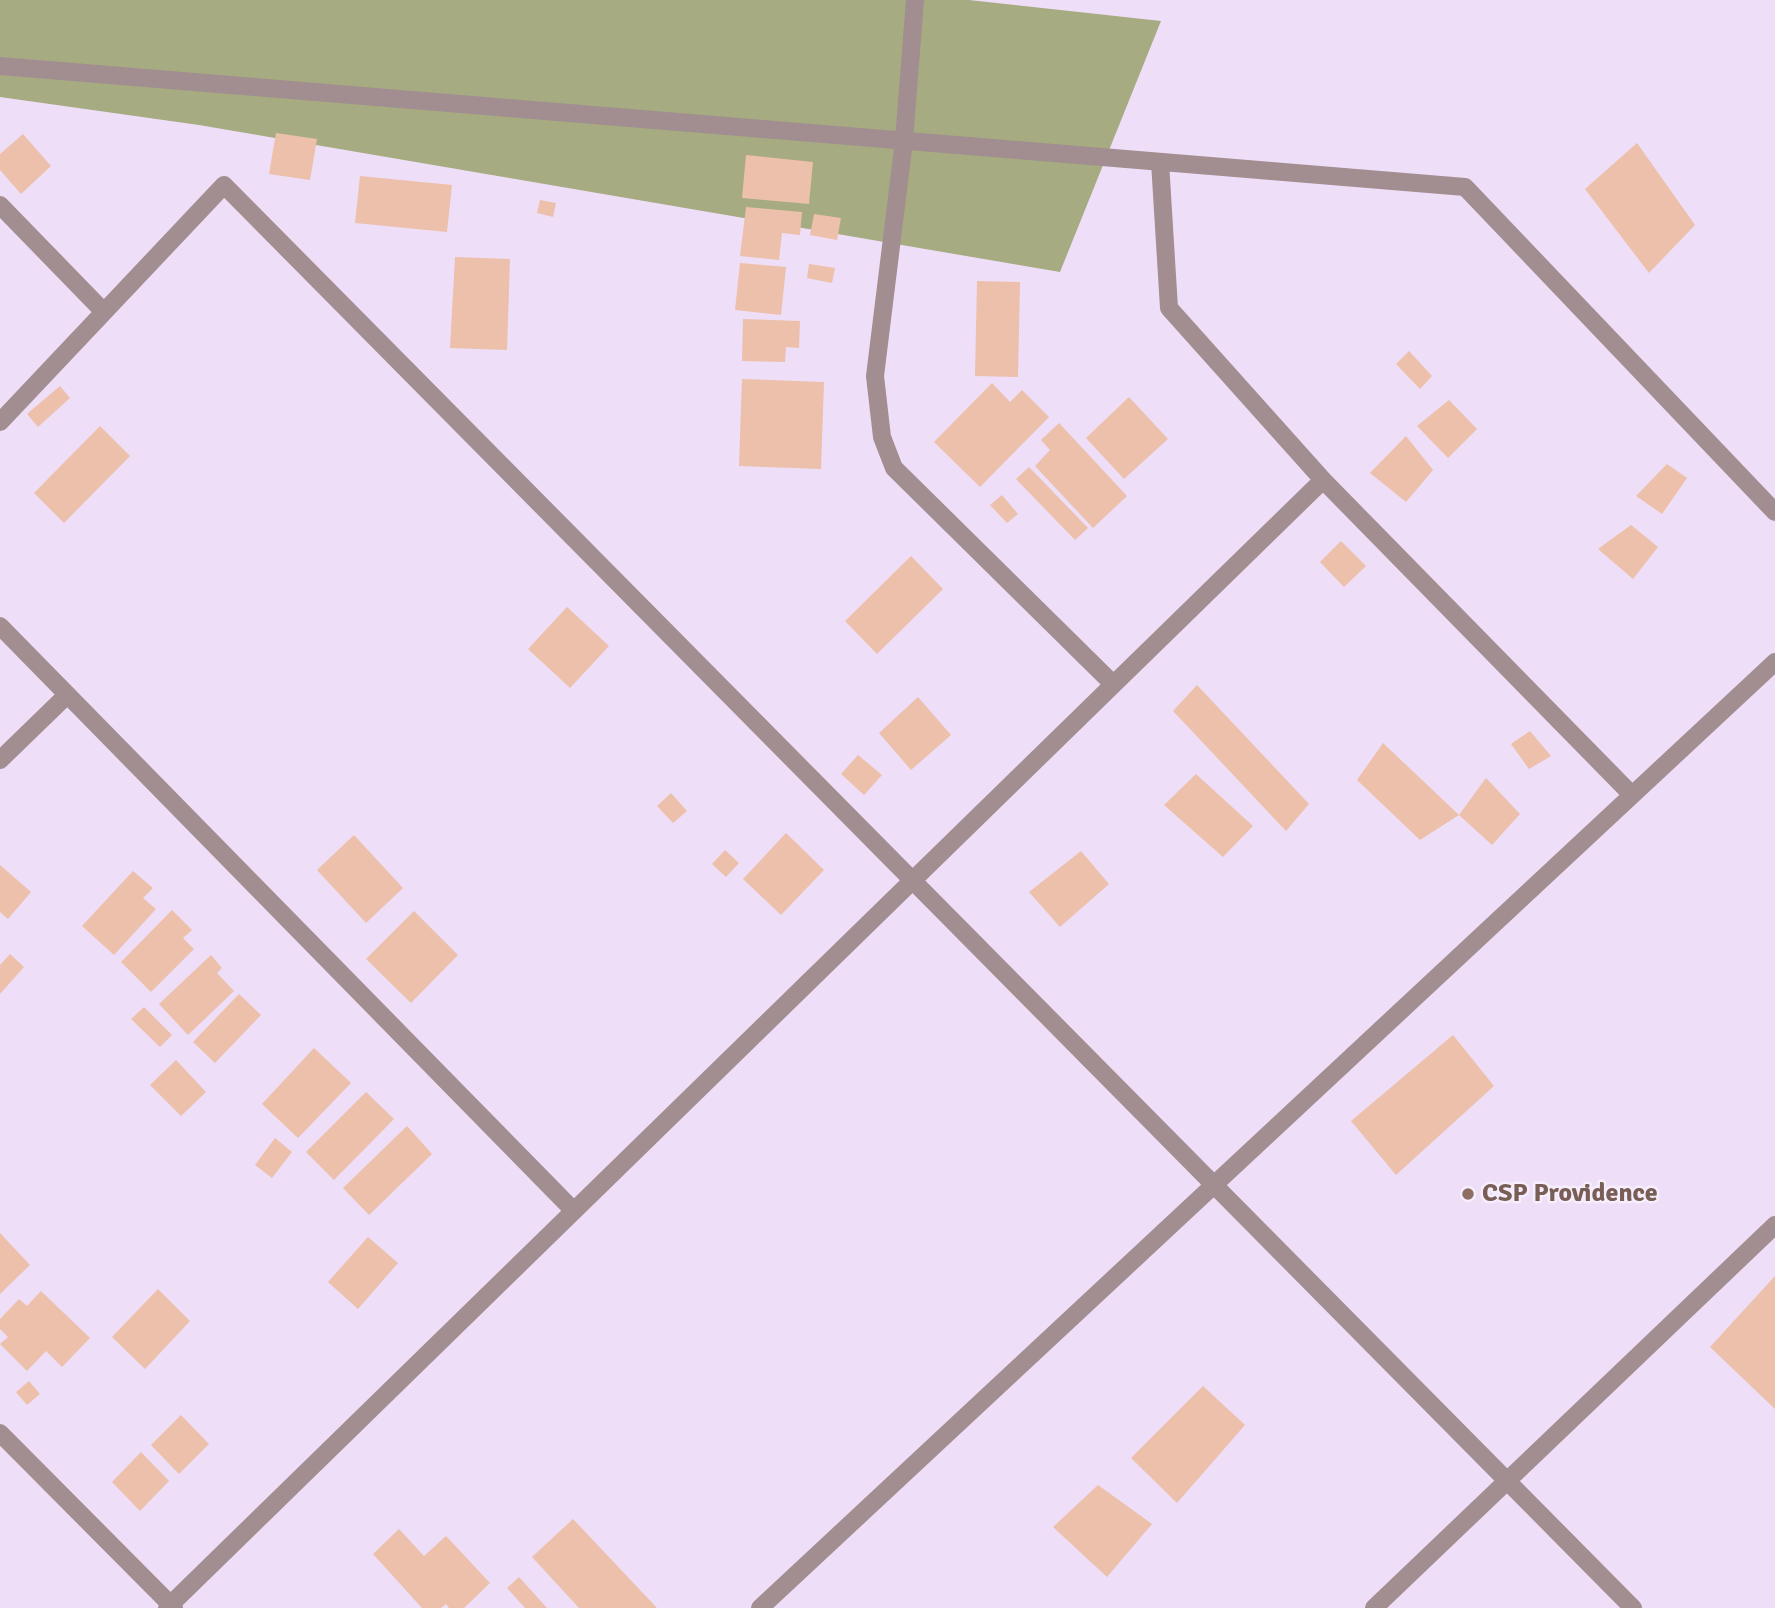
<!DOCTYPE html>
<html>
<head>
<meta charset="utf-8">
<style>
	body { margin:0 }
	canvas { display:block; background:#eedef7 }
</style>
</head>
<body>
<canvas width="1775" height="1608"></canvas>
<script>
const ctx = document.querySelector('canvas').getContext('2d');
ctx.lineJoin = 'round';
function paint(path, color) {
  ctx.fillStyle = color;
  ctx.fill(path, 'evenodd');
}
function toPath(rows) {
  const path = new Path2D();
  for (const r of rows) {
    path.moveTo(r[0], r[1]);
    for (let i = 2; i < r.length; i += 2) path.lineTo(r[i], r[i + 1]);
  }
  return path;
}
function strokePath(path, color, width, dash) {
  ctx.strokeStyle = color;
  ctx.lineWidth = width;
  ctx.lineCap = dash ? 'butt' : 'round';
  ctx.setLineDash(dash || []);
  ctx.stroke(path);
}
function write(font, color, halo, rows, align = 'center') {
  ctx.font = font + ' Signika,sans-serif';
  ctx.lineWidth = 5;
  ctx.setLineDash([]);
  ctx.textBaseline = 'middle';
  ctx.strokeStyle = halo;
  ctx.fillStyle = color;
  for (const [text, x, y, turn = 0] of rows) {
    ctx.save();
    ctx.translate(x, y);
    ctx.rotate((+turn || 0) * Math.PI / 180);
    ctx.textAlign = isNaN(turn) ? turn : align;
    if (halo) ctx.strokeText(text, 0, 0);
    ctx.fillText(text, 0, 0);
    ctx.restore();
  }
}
paint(toPath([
	[0,0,969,0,1161,21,1060,272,199,125,0,97]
]), '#a6ab81');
paint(toPath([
	[276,133,317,139,310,180,269,174],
	[23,134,51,166,21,194,0,170,0,154],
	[1637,143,1695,225,1649,273,1585,189],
	[746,155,813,162,809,204,742,198],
	[360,176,452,185,447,232,355,223],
	[540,200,556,203,553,217,537,213],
	[746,207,802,212,800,235,782,233,779,260,740,256],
	[814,214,841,218,837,240,810,235],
	[455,257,510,259,507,350,450,348],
	[740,263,786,267,781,315,735,310],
	[809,264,835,268,832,283,807,278],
	[977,281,1020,282,1018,377,975,376],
	[743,319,800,321,799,348,786,347,785,362,742,361],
	[1409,351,1432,376,1420,389,1396,364],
	[742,379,824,382,821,469,739,466],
	[992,383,1010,402,1022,390,1049,417,980,487,934,442],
	[60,386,70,398,38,427,27,414],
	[1129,397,1168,439,1124,479,1086,438],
	[1449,400,1477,429,1448,458,1417,426],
	[1059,423,1127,496,1093,528,1035,466,1050,450,1041,440],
	[100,426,130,456,64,523,34,493],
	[1406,436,1433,470,1406,502,1370,473],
	[1667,464,1687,478,1662,514,1636,496],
	[1029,467,1088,528,1075,540,1016,479],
	[1002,495,1018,514,1007,523,990,505],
	[1631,525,1658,547,1633,579,1598,549],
	[1341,541,1366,566,1344,587,1320,562],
	[911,556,943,589,877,654,845,621],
	[567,607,609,646,570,688,528,649],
	[1197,685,1309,804,1286,831,1173,711],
	[918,697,951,735,911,770,879,733],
	[1530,731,1551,756,1529,769,1511,744],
	[1383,743,1459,815,1486,778,1520,814,1492,845,1459,815,1420,840,1357,780],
	[858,755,882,775,864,795,841,774],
	[1196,774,1253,826,1223,857,1164,805],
	[671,793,687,811,673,823,657,806],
	[786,833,824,870,781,915,743,879],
	[354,835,403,888,366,923,317,870],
	[725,850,739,863,726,877,712,864],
	[1081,851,1109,884,1060,927,1029,892],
	[0,865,31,892,8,919,0,912],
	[133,871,153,888,143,898,156,909,114,955,82,926],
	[172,910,192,930,183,938,194,949,151,992,121,962],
	[414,911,458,955,411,1003,366,959],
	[10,954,24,967,0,994,0,965],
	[211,955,222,968,217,973,234,991,188,1035,159,1004],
	[239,994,261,1015,215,1063,193,1042],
	[144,1007,172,1035,160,1047,131,1019],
	[1453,1035,1494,1086,1396,1175,1351,1121],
	[314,1048,351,1083,298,1138,262,1104],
	[176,1060,206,1092,181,1116,150,1085],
	[366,1092,394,1119,334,1180,306,1152],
	[407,1126,432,1154,369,1215,343,1188],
	[275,1138,292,1152,272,1178,255,1165],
	[0,1233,30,1265,0,1294],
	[368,1237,398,1263,358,1309,328,1282],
	[1775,1276,1775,1409,1710,1347],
	[158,1289,190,1321,145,1369,112,1337],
	[41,1291,90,1338,62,1367,46,1351,27,1371,0,1344,8,1337,0,1329,0,1319,19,1299,27,1306],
	[29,1381,40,1394,27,1405,16,1392],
	[1203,1386,1245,1425,1177,1503,1131,1458],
	[181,1415,209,1444,179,1474,151,1445],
	[141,1452,169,1481,140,1511,112,1482],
	[1098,1485,1152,1524,1107,1577,1053,1527],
	[573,1519,657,1608,579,1608,532,1557],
	[399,1529,424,1556,446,1536,490,1583,464,1608,449,1608,446,1604,441,1608,422,1608,373,1554],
	[519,1577,547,1608,525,1608,507,1588]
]), '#ecc0aa');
strokePath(toPath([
	[915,0,904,141,875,376,882,437,894,468,1113,684],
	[0,66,1465,187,1775,512],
	[1160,162,1169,308,1323,480,1632,795],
	[0,205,104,312],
	[0,422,224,185,1633,1608],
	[0,626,574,1211],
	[0,760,67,695],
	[0,1433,174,1608],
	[167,1608,1323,480],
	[760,1608,1775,662],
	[1374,1608,1775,1225]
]), '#a28d90', 18);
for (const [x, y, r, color] of [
	[1468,1194,7,"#8d6e63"]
]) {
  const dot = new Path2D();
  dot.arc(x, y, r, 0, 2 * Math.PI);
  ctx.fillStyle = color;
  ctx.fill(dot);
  strokePath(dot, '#f7eefd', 2.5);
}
write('bold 26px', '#785e54', '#f7eefd', [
	["CSP Providence",1482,1194]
], 'left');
</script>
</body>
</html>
